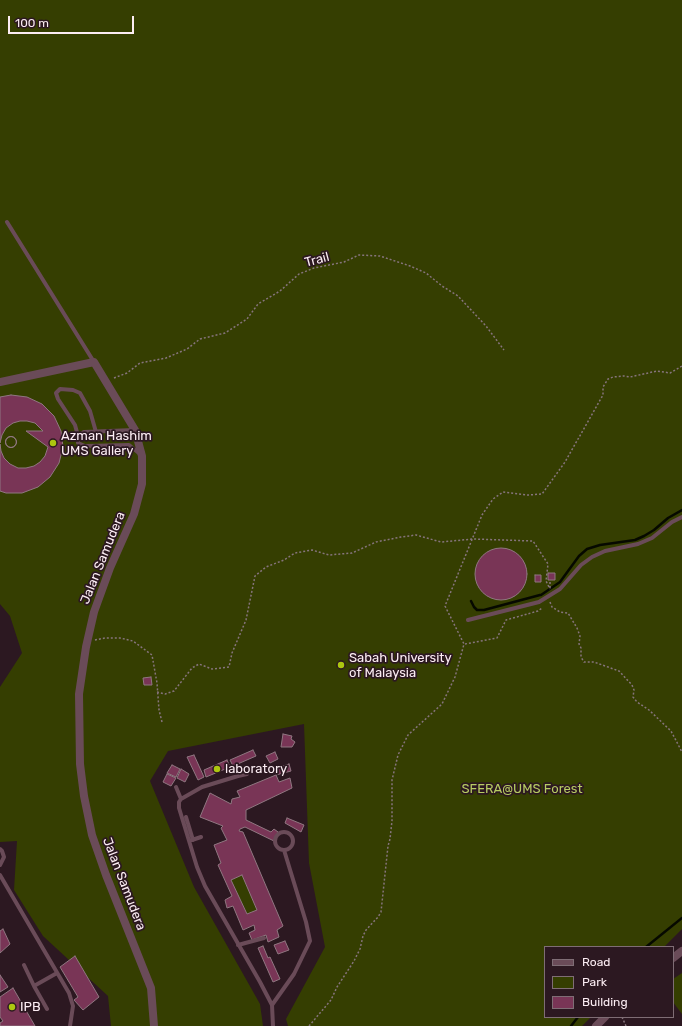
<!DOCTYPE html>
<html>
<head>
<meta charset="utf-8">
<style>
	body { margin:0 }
	#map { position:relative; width:682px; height:1026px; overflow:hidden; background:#2c1821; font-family:Rubik,sans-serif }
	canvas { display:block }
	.legend { position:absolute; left:544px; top:946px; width:130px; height:72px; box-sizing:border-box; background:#2c1821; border:1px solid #7f6d75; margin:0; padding:5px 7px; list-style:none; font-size:12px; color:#fcedf3 }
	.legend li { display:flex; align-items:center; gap:8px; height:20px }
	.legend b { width:20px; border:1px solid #7f6d75 }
	.scale { position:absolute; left:8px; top:16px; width:126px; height:18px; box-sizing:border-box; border:2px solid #fcedf3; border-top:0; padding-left:5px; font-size:12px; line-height:14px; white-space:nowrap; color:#fcedf3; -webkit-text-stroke:3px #2c1821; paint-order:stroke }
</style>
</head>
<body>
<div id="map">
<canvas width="682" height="1026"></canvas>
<ul class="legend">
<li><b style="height:5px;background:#6a4b58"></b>Road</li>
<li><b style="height:11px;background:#353e01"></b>Park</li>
<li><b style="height:11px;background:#793556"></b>Building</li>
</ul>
<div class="scale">100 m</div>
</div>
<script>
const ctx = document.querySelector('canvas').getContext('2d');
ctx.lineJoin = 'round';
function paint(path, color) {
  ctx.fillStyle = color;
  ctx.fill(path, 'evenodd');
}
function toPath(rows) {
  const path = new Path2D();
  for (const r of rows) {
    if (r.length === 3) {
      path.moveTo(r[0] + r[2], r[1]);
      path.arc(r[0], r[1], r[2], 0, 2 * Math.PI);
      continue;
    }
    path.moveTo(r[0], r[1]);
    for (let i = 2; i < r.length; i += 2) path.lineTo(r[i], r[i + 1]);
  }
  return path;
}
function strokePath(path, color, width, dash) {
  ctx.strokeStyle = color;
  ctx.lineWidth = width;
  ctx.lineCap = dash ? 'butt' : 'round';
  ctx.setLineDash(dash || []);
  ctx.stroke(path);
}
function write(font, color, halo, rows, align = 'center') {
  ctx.font = font + ' Rubik,sans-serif';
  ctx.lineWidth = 3.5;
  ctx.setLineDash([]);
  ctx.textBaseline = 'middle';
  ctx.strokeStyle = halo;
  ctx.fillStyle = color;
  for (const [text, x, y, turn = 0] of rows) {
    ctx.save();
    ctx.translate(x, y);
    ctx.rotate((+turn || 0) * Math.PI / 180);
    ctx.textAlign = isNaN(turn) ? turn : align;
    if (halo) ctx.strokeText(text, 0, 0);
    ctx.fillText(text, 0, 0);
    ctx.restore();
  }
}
paint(toPath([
	[0,0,682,0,682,929,664,947,545,947,545,1017,591,1017,582,1026,288,1026,286,1019,325,947,309,863,304,724,168,751,150,781,194,887,260,1004,263,1026,111,1026,108,996,43,936,14,890,17,841,0,842,0,687,22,653,10,616,0,604],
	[242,875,257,910,247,914,231,880],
	[682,973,682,1014,673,1002,673,979]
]), '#353e01');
strokePath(toPath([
	[541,595,560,582,579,556,587,549,600,545,635,540,644,536,654,530,668,518,682,510],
	[471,601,474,607,477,610,484,610,540,595],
	[646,947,682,918],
	[571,1026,578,1017]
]), '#060900', 2.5);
const building = toPath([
	[11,395,27,397,42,404,54,416,61,431,63,447,59,463,50,477,38,487,22,493,6,493,0,491,0,444,1,451,4,458,10,464,18,468,26,468,34,466,40,462,45,456,48,447,26,431,43,431,35,423,27,421,20,421,13,423,6,428,2,435,0,443,0,397,11,395],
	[11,442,5.5],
	[11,442,5.5],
	[501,574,26],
	[548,573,555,573,555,580,548,580,548,573],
	[535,575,541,575,541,582,535,582,535,575],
	[151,677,152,685,144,685,143,678,151,677],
	[283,734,292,736,291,739,295,742,292,747,281,747,283,734],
	[253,750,256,756,233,766,230,760,253,750],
	[275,752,278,759,270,763,266,756,275,752],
	[194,755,204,777,198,780,187,757,194,755],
	[227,760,230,767,206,777,204,770,227,760],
	[289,764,291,771,276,775,275,769,289,764],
	[172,765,180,769,176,777,167,773,172,765],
	[181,769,189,774,185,782,177,778,181,769],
	[167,774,176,778,171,786,163,782,167,774],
	[276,775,279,782,290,778,292,788,246,810,246,820,271,832,274,829,278,832,274,841,245,827,240,829,239,831,243,832,283,926,277,930,279,937,268,942,266,935,252,940,249,933,255,930,254,925,243,930,233,906,227,908,225,900,232,896,218,865,221,863,214,845,227,840,221,828,223,826,200,817,210,793,231,804,232,799,240,797,237,791,276,775],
	[242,875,257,910,247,914,231,880,242,875],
	[287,818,304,825,301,832,285,823,287,818],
	[3,929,10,944,0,953,0,931,3,929],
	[285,941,289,950,278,954,274,945,285,941],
	[263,946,268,958,270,957,280,979,273,982,258,948,263,946],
	[75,956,99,997,83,1010,74,1000,78,997,60,967,75,956],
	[0,975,8,987,0,992,0,975],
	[13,988,35,1026,0,1026,0,1023,3,1021,0,1017,0,997,13,988]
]);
paint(building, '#793556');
strokePath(building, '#907781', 1);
strokePath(toPath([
	[114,378,127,373,140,363,166,358,187,349,200,339,225,333,247,319,258,304,280,291,299,274,314,268,344,262,359,255,380,256,410,266,426,273,442,286,458,296,486,326,504,350],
	[550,588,550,581],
	[550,602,552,607,560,612,568,613,577,628,580,636,579,644,581,648,581,657,584,662,594,662,619,671,632,685,634,690,633,697,637,702,649,710,671,731,682,752],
	[95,640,105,638,120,638,133,641,152,655,157,683,159,710,162,722],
	[465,644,497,638,506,620,538,611,542,608],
	[157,692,165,694,174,691,192,668,199,664,212,669,229,667,232,653,246,620,255,576,266,567,284,560,295,553,312,550,329,555,352,553,376,542,401,537,416,535,441,542,473,539,533,541,548,564,546,581,550,589],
	[622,1017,626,1026],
	[309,1026,331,1000,337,987,354,961,360,949,363,936,366,930,378,917,381,912,388,846,390,839,392,821,392,780,398,755,408,735,442,704,455,677,464,644,445,606,482,515,493,499,503,492,528,495,542,494,565,462,603,395,603,387,608,379,613,377,624,376,630,377,657,371,670,373,682,366]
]), '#86747c', 1.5, [2, 2]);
strokePath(toPath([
	[7,222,94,362],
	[134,430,84,432,78,436,78,443,85,446,129,445,140,454],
	[78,436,75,425,58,399,56,393,60,389,73,390,80,393,90,411,96,432],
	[468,620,539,602,560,589,581,565,592,557,605,551,638,544,652,538,672,522,682,517],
	[247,774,238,776,202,787,181,799,179,802,179,808,197,867,205,886,260,982,272,1005,273,1026],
	[176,787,181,799],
	[186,817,193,840],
	[284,841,9],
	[192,840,201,837],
	[0,849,2,851,4,857,0,865],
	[0,875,69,993,73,1006,70,1026],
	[238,945,264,938],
	[24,965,34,986],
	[272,1005,294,974,310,941,306,922,284,850],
	[47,1009,34,986,57,973]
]), '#6a4b58', 4);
strokePath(toPath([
	[0,382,94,362,135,430,142,456,142,484,134,514,110,568,94,612,86,647,79,694,80,764,84,796,92,835,106,875,151,988,154,1026],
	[673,958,682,951],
	[596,1026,605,1017]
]), '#6a4b58', 8);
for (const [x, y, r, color] of [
	[53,443,4,"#adc610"],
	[341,665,4,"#adc610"],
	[217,769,4,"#adc610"],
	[12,1007,4,"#adc610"]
]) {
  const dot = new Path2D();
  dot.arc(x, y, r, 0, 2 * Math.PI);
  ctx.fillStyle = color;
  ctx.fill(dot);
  strokePath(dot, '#2c1821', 1.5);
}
write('13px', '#fcedf3', '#2c1821', [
	["Trail",317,260,-15],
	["Jalan Samudera",103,558,-68],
	["Jalan Samudera",124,884,69]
]);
write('13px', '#fcedf3', '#2c1821', [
	["Azman Hashim",61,436],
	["UMS Gallery",61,451],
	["Sabah University",349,658],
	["of Malaysia",349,673],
	["laboratory",225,769],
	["IPB",20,1007]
], 'left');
write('13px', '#b7cb63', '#2c1821', [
	["SFERA@UMS Forest",522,789]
]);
</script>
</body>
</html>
